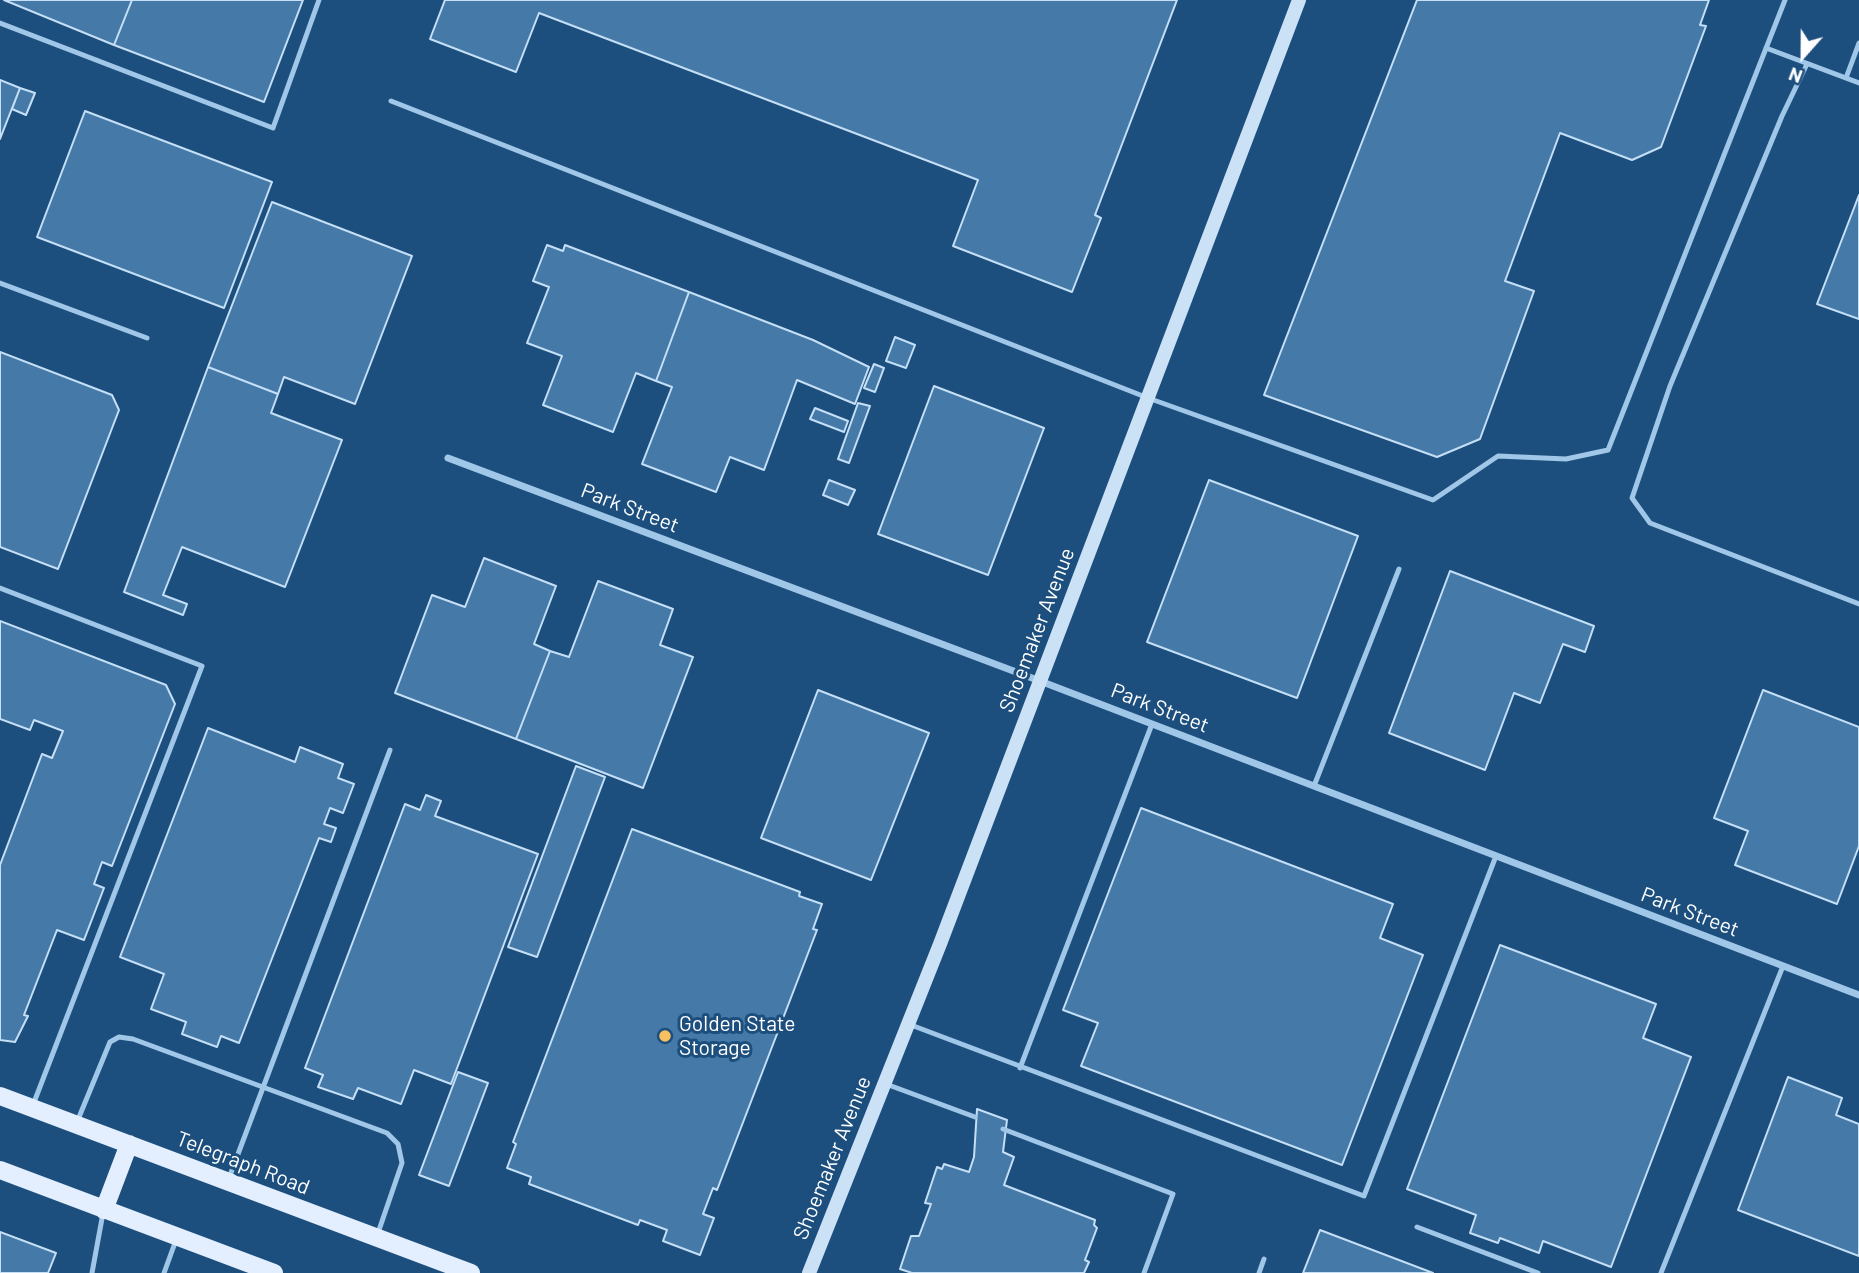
<!DOCTYPE html>
<html>
<head>
<meta charset="utf-8">
<style>
	body { margin:0 }
	#map { position:relative; width:1859px; height:1273px; overflow:hidden; background:#1d4f7e; font-family:Barlow,sans-serif }
	canvas { display:block }
	.north { position:absolute; left:1768px; top:21px; width:70px; height:70px; -webkit-text-stroke:5px #1d4f7e; paint-order:stroke; rotate:201deg; font-size:19px; font-weight:700; line-height:28px; text-align:center; color:#fff }
	.north::after { content:''; display:block; margin:auto; width:24px; height:32px; background:#fff; clip-path:polygon(50% 0,100% 100%,50% 72%,0 100%) }
</style>
</head>
<body>
<div id="map">
<canvas width="1859" height="1273"></canvas>
<div class="north">N</div>
</div>
<script>
const ctx = document.querySelector('canvas').getContext('2d');
ctx.lineJoin = 'round';
function paint(path, color) {
  ctx.fillStyle = color;
  ctx.fill(path, 'evenodd');
}
function toPath(rows) {
  const path = new Path2D();
  for (const r of rows) {
    path.moveTo(r[0], r[1]);
    for (let i = 2; i < r.length; i += 2) path.lineTo(r[i], r[i + 1]);
  }
  return path;
}
function strokePath(path, color, width, dash) {
  ctx.strokeStyle = color;
  ctx.lineWidth = width;
  ctx.lineCap = dash ? 'butt' : 'round';
  ctx.setLineDash(dash || []);
  ctx.stroke(path);
}
function write(font, color, halo, rows, align = 'center') {
  ctx.font = font + ' Barlow,sans-serif';
  ctx.lineWidth = 6;
  ctx.setLineDash([]);
  ctx.textBaseline = 'middle';
  ctx.strokeStyle = halo;
  ctx.fillStyle = color;
  for (const [text, x, y, turn = 0] of rows) {
    ctx.save();
    ctx.translate(x, y);
    ctx.rotate((+turn || 0) * Math.PI / 180);
    ctx.textAlign = isNaN(turn) ? turn : align;
    if (halo) ctx.strokeText(text, 0, 0);
    ctx.fillText(text, 0, 0);
    ctx.restore();
  }
}
const building = toPath([
	[4,0,132,0,114,45,4,0],
	[132,0,303,0,264,102,114,45,132,0],
	[445,0,1177,0,1095,215,1101,218,1072,292,953,246,978,180,539,13,516,72,430,39,445,0],
	[1417,0,1709,0,1700,25,1706,26,1661,147,1632,160,1560,133,1505,281,1534,291,1480,439,1437,457,1264,395,1417,0],
	[0,80,20,88,0,139,0,80],
	[20,88,35,93,26,115,12,109,20,88],
	[85,111,272,182,224,308,37,237,85,111],
	[1859,195,1859,319,1817,304,1859,195],
	[272,202,412,256,355,404,284,377,278,394,208,367,272,202],
	[547,245,563,251,565,245,689,292,656,381,636,373,613,432,543,405,562,356,527,343,549,287,533,281,547,245],
	[689,292,813,340,869,367,855,404,797,380,764,470,730,457,716,492,642,464,672,387,656,381,689,292],
	[895,337,915,345,906,368,886,361,895,337],
	[0,352,112,395,119,410,58,569,0,547,0,352],
	[874,364,884,368,875,392,864,388,874,364],
	[208,367,278,394,271,413,342,440,285,587,182,547,163,595,187,604,183,615,124,592,208,367],
	[934,386,1044,428,988,575,878,534,934,386],
	[858,403,870,406,849,463,838,459,858,403],
	[815,408,848,421,844,432,810,419,815,408],
	[829,480,855,490,848,505,823,495,829,480],
	[1209,480,1358,536,1297,698,1147,642,1209,480],
	[484,558,556,586,534,644,550,651,516,739,395,693,432,595,465,607,484,558],
	[1450,571,1594,626,1585,652,1563,644,1540,703,1514,693,1485,770,1389,733,1450,571],
	[598,581,673,609,660,645,693,657,643,788,516,739,550,651,569,657,598,581],
	[0,621,166,685,175,704,112,866,102,862,94,884,104,888,84,940,57,930,24,1015,28,1016,15,1042,0,1040,0,865,42,754,52,758,63,731,34,720,30,730,0,719,0,621],
	[818,690,929,733,871,880,761,838,818,690],
	[1763,690,1859,727,1859,846,1837,904,1735,865,1748,831,1714,818,1763,690],
	[208,728,295,762,300,747,343,764,338,778,354,784,343,813,330,808,324,824,336,828,331,842,319,838,239,1043,221,1036,217,1047,182,1034,186,1022,151,1009,164,974,120,957,208,728],
	[576,766,605,777,537,957,508,947,576,766],
	[426,795,441,801,435,816,538,854,451,1084,414,1070,401,1104,358,1088,353,1099,318,1087,323,1075,305,1068,405,804,420,810,426,795],
	[1141,808,1393,904,1380,938,1423,955,1342,1165,1081,1066,1098,1023,1063,1010,1141,808],
	[632,829,800,892,799,896,822,904,813,929,817,930,717,1190,713,1188,703,1214,714,1218,700,1255,663,1241,667,1230,640,1220,638,1225,529,1184,531,1177,507,1168,516,1144,513,1142,632,829],
	[1500,945,1656,1004,1643,1038,1691,1057,1611,1267,1543,1241,1539,1253,1500,1238,1498,1243,1470,1233,1476,1215,1407,1189,1500,945],
	[458,1072,488,1083,449,1186,419,1175,458,1072],
	[1788,1077,1842,1098,1836,1115,1859,1124,1859,1256,1738,1210,1788,1077],
	[977,1109,1007,1120,1003,1152,1014,1157,1004,1185,1095,1220,1094,1225,1097,1228,1085,1260,1089,1262,1084,1273,912,1273,900,1269,911,1236,919,1236,931,1204,925,1203,937,1167,942,1169,944,1164,969,1172,974,1157,977,1109],
	[1320,1230,1433,1273,1303,1273,1320,1230],
	[0,1232,56,1253,48,1273,0,1273,0,1232]
]);
paint(building, '#4579a8');
strokePath(building, '#c4dff6', 2);
strokePath(toPath([
	[0,23,273,128,319,0],
	[1766,48,1859,83],
	[1807,64,1782,116,1670,386,1632,498,1650,523,1859,604],
	[1846,78,1859,43],
	[391,101,1148,398,1433,500,1498,456,1566,459,1608,450,1785,0],
	[0,283,147,338],
	[0,588,202,666,33,1105],
	[1314,786,1399,569],
	[911,1025,1364,1196,1496,856],
	[1020,1068,1152,724],
	[886,1084,975,1117],
	[77,1122,110,1042,119,1037,133,1039,387,1133,398,1144,402,1163,378,1233],
	[1003,1129,1173,1194,1144,1273],
	[229,1178,390,750],
	[1417,1227,1538,1273],
	[92,1273,103,1213],
	[164,1273,176,1240],
	[1259,1273,1264,1259],
	[1661,1273,1783,966]
]), '#a0c6e8', 5);
strokePath(toPath([
	[448,458,1040,681,1859,995]
]), '#a0c6e8', 7);
strokePath(toPath([
	[809,1273,940,944,1299,0]
]), '#cbe1f6', 14);
strokePath(toPath([
	[0,1096,471,1273],
	[0,1170,274,1273],
	[104,1210,129,1144]
]), '#e3effe', 18);
for (const [x, y, r, color] of [
	[665,1036,7,"#f8c05f"]
]) {
  const dot = new Path2D();
  dot.arc(x, y, r, 0, 2 * Math.PI);
  ctx.fillStyle = color;
  ctx.fill(dot);
  strokePath(dot, '#1d4f7e', 2.5);
}
write('21px', '#fff', '#1d4f7e', [
	["Park Street",630,508,21],
	["Shoemaker Avenue",1037,630,-69],
	["Park Street",1160,708,21],
	["Park Street",1690,912,21],
	["Shoemaker Avenue",832,1158,-68],
	["Telegraph Road",243,1163,21]
]);
write('21px', '#fff', '#1d4f7e', [
	["Golden State",679,1024],
	["Storage",679,1048]
], 'left');
</script>
</body>
</html>
